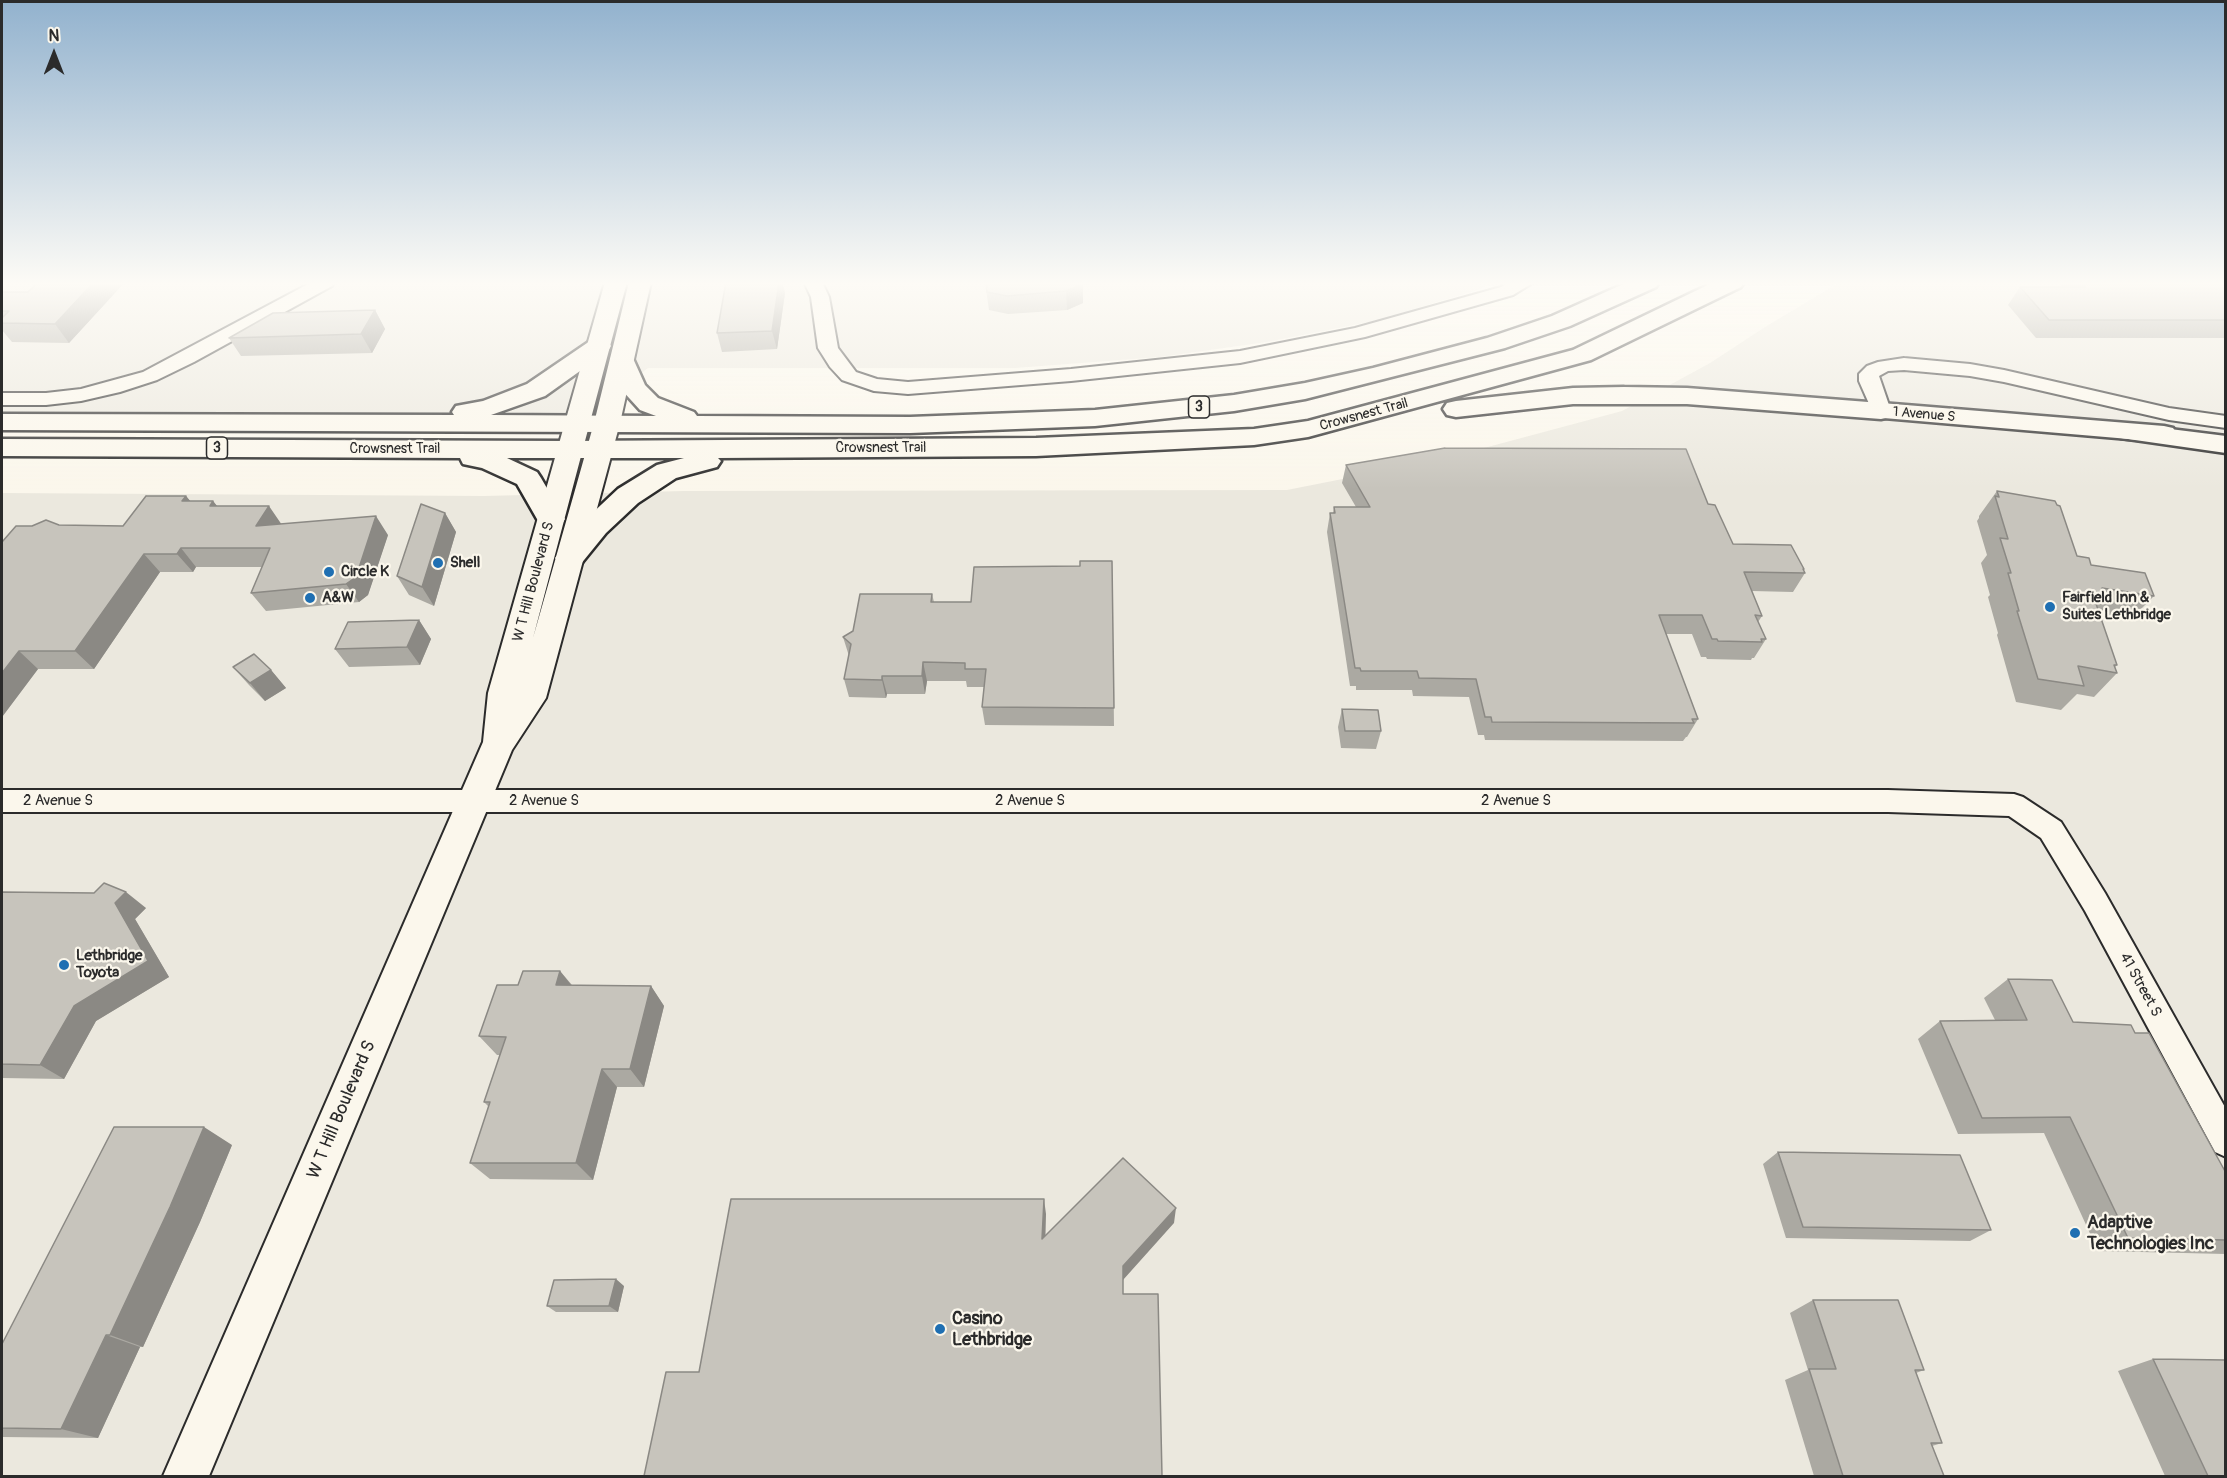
<!DOCTYPE html>
<html>
<head>
<meta charset="utf-8">
<style>
	body { margin:0 }
	#map { position:relative; width:2227px; height:1478px; overflow:hidden; background:#fbf7ec; font-family:Pangolin,sans-serif }
	canvas { display:block }
	.frame { position:absolute; inset:0; border:3px solid #2b2b2b; pointer-events:none }
	.north { position:absolute; left:24px; top:24px; width:60px; height:60px; -webkit-text-stroke:4px #fbf7ec; paint-order:stroke; rotate:0deg; font-size:16px; font-weight:700; line-height:24px; text-align:center; color:#2b2b2b }
	.north::after { content:''; display:block; margin:auto; width:21px; height:27px; background:#2b2b2b; clip-path:polygon(50% 0,100% 100%,50% 72%,0 100%) }
</style>
</head>
<body>
<div id="map">
<canvas width="2227" height="1478"></canvas>
<div class="frame"></div>
<div class="north">N</div>
</div>
<script>
const ctx = document.querySelector('canvas').getContext('2d');
ctx.lineJoin = 'round';
function paint(path, color) {
  ctx.fillStyle = color;
  ctx.fill(path, 'evenodd');
}
function toPath(rows) {
  const path = new Path2D();
  for (const r of rows) {
    path.moveTo(r[0], r[1]);
    for (let i = 2; i < r.length; i += 2) path.lineTo(r[i], r[i + 1]);
  }
  return path;
}
function strokePath(path, color, width, dash) {
  ctx.strokeStyle = color;
  ctx.lineWidth = width;
  ctx.lineCap = dash ? 'butt' : 'round';
  ctx.setLineDash(dash || []);
  ctx.stroke(path);
}
function write(font, color, halo, rows, align = 'center') {
  ctx.font = font + ' Pangolin,sans-serif';
  ctx.lineWidth = 4.5;
  ctx.setLineDash([]);
  ctx.textBaseline = 'middle';
  ctx.strokeStyle = halo;
  ctx.fillStyle = color;
  for (const [text, x, y, turn = 0] of rows) {
    ctx.save();
    ctx.translate(x, y);
    ctx.rotate((+turn || 0) * Math.PI / 180);
    ctx.textAlign = isNaN(turn) ? turn : align;
    if (halo) ctx.strokeText(text, 0, 0);
    ctx.fillText(text, 0, 0);
    ctx.restore();
  }
}
paint(toPath([
	[2,282,1496,282,1474,291,1374,321,1267,342,1160,357,1016,368,648,368,579,423,2,422],
	[1840,282,2225,282,2225,1476,2,1476,2,493,484,496,684,491,1287,490,1443,459,1622,411,1710,363,1765,327]
]), '#ebe8de');
const minor = toPath([
	[312,282,335,282,332,286,194,362,157,380,120,392,81,401,46,405,2,405,2,393,46,393,81,389,143,372,312,282],
	[804,282,822,282,829,297,838,348,856,372,877,379,908,382,1071,369,1240,351,1355,328,1501,287,1510,282,1534,282,1513,295,1365,337,1240,363,1071,381,908,394,874,391,842,380,830,367,818,348,811,297,804,282],
	[1904,358,1970,364,2004,370,2169,408,2226,416,2226,428,2169,420,2004,382,1970,376,1904,370,1888,371,1879,376,1891,411,1888,415,1881,417,1874,415,1859,381,1859,374,1867,366,1878,362,1904,358],
	[2,790,1888,790,2014,794,2023,797,2061,822,2105,893,2226,1109,2226,1157,2215,1152,2085,911,2041,838,2009,816,1888,812,2,812,2,790]
]);
const tertiary = toPath([
	[605,282,627,282,533,638,594,423,629,282,651,282,620,423,546,698,512,750,209,1476,163,1476,483,742,488,693,605,282]
]);
const secondary = toPath([
	[1881,403,2164,426,2173,428,2177,434,2173,440,2164,442,1872,417,1868,411,1872,405,1881,403]
]);
const trunk = toPath([
	[1628,282,1659,282,1656,287,1570,326,1505,348,1305,399,1234,411,1095,426,910,433,2,430,2,414,454,415,452,412,456,406,483,401,527,384,590,341,599,339,608,341,611,346,608,351,545,396,491,415,656,416,640,410,620,388,610,359,613,354,622,352,631,354,645,385,658,398,694,412,697,416,910,417,1095,410,1234,395,1305,383,1373,368,1487,338,1552,316,1628,282],
	[1714,282,1744,282,1741,287,1591,360,1308,437,1254,445,1036,456,718,458,721,461,717,467,676,478,638,503,606,533,580,565,570,568,560,565,555,558,586,519,618,489,657,465,684,458,507,458,537,472,541,478,565,519,561,526,551,529,541,526,517,484,482,468,463,464,460,458,2,456,2,439,570,441,1036,438,1254,429,1308,421,1573,350,1714,282],
	[1624,387,1687,388,1881,403,1890,405,1894,411,1890,417,1881,419,1687,404,1573,404,1456,417,1447,415,1443,409,1447,403,1456,401,1573,388,1624,387],
	[2130,424,2226,436,2226,453,2121,438,2117,432,2121,426,2130,424]
]);
strokePath(minor, '#2b2b2b', 4);
strokePath(tertiary, '#2b2b2b', 4);
strokePath(secondary, '#2b2b2b', 5);
strokePath(trunk, '#2b2b2b', 5);
paint(minor, '#fbf7ec');
paint(tertiary, '#fbf7ec');
paint(secondary, '#fbf7ec');
paint(trunk, '#fbf7ec');
paint(toPath([
	[38,282,125,282,69,343,12,342,2,330,2,292,28,292],
	[726,282,782,282,785,293,777,349,722,352,717,333],
	[985,282,1113,282,1083,285,1083,303,1067,310,1008,314,989,310],
	[2063,282,2226,282,2226,338,2036,338,2008,305,2020,287,2060,287],
	[375,310,385,329,372,353,241,356,229,338],
	[1346,465,1708,504,1733,544,1804,569,1803,570,1805,573,1793,592,1752,591,1762,616,1758,622,1766,639,1754,658,1752,658,1751,660,1707,659,1706,657,1701,657,1692,634,1666,634,1698,719,1687,737,1686,737,1683,741,1485,740,1484,735,1478,735,1469,697,1413,696,1412,690,1356,690,1356,686,1350,686,1327,532,1330,513,1333,513,1334,507,1356,507,1342,483],
	[1997,491,2077,556,2091,565,2154,596,2130,620,2100,615,2117,665,2115,667,2117,673,2094,697,2077,694,2061,710,2016,702,1997,635,1998,633,1988,597,1990,595,1981,563,1987,555,1977,521,1979,518,1979,516],
	[186,496,190,501,213,501,217,506,282,524,388,535,368,595,359,602,266,611,251,593,262,567,196,567,193,572,160,572,94,669,38,669,2,717,2,542,123,526],
	[445,513,456,532,434,606,409,595,397,576],
	[1112,561,1114,726,985,725,982,707,984,687,967,687,966,681,927,681,925,694,887,694,886,698,849,697,844,679,849,656,843,637,932,594,934,602,971,602,1080,566],
	[419,620,431,639,420,665,349,667,335,649],
	[233,667,271,670,286,688,265,701,249,685],
	[1342,709,1381,731,1376,749,1341,748,1338,727],
	[2,892,146,908,135,919,169,977,96,1021,64,1079,2,1078],
	[560,971,572,985,651,986,664,1006,644,1087,617,1087,593,1180,490,1179,470,1163,489,1107,484,1102,500,1055,497,1055,479,1036,518,985],
	[2008,979,2073,1022,2135,1033,2226,1173,2226,1254,2098,1251,2044,1133,1958,1134,1918,1039,1940,1021,1995,1020,1984,998],
	[232,1145,200,1222,143,1347,140,1347,98,1438,2,1437,2,1344],
	[1778,1152,1991,1230,1970,1241,1786,1238,1763,1164],
	[624,1286,618,1312,556,1312,547,1306],
	[1813,1300,1924,1370,1916,1373,1942,1443,1932,1446,1944,1476,1814,1476,1785,1380,1808,1370,1790,1313],
	[2153,1359,2226,1476,2165,1476,2118,1371]
]), '#aba9a2');
paint(toPath([
	[94,282,125,282,69,343,55,324],
	[779,282,782,282,785,293,777,349,772,331],
	[1083,284,1083,303,1067,310,1066,291],
	[375,310,385,329,372,353,361,334],
	[186,496,201,514,182,501],
	[213,501,228,520,210,506],
	[269,506,282,525,256,526],
	[445,513,456,532,434,606,422,587],
	[376,516,388,535,368,595,359,602,346,584],
	[181,548,196,567,193,572,177,554],
	[144,554,160,572,94,669,75,651],
	[419,620,431,639,420,665,407,647],
	[19,651,38,669,2,717,2,673],
	[923,662,927,681,925,694,922,676],
	[271,670,286,688,265,701,250,683],
	[882,676,887,694,886,698,882,680],
	[126,892,146,908,135,919,169,977,96,1021,64,1079,40,1065,115,903],
	[560,971,576,991,556,985],
	[651,986,664,1006,644,1087,630,1069],
	[602,1069,617,1087,593,1180,576,1163],
	[204,1127,232,1145,200,1222,143,1347,110,1335],
	[1044,1199,1046,1214,1045,1254,1042,1239],
	[1176,1208,1174,1223,1123,1280,1123,1266],
	[616,1279,624,1286,618,1312,609,1306],
	[106,1335,140,1347,98,1438,61,1429]
]), '#8b8984');
const building = toPath([
	[38,282,94,282,55,324,2,323,2,318,9,311,2,311,2,292,28,292,38,282],
	[726,282,779,282,772,331,717,333,726,282],
	[986,282,1082,282,1083,284,1066,291,1007,296,987,292,986,282],
	[2081,282,2226,282,2226,320,2049,320,2020,287,2085,287,2081,282],
	[375,310,361,334,229,338,273,313,375,310],
	[1445,448,1686,449,1708,504,1715,505,1733,544,1791,545,1804,569,1803,569,1805,573,1744,572,1762,616,1755,615,1766,639,1761,639,1762,642,1718,641,1717,639,1712,639,1702,615,1659,615,1698,719,1692,719,1694,723,1492,722,1491,717,1485,717,1476,679,1419,678,1417,671,1361,671,1360,668,1355,668,1330,513,1335,513,1334,507,1370,507,1346,465,1445,448],
	[1997,491,2055,501,2057,505,2060,506,2077,556,2089,558,2091,565,2145,573,2154,596,2102,588,2106,597,2093,595,2117,665,2114,665,2117,673,2078,666,2084,686,2038,679,2017,611,2019,611,2008,573,2011,573,2000,538,2008,539,1995,496,1999,497,1997,491],
	[146,496,186,496,182,501,213,501,210,506,269,506,256,526,376,516,356,577,346,584,251,593,270,548,181,548,177,554,144,554,75,651,19,651,2,673,2,542,16,526,32,526,46,520,59,525,123,526,146,496],
	[421,504,445,513,422,587,397,576,421,504],
	[1080,561,1112,561,1114,708,982,707,986,669,965,669,965,663,923,662,922,676,882,676,882,680,844,679,851,644,843,637,853,631,860,594,932,594,931,602,971,602,974,567,1080,566,1080,561],
	[419,620,407,647,335,649,348,622,419,620],
	[254,654,271,670,250,683,233,667,254,654],
	[1342,709,1378,710,1381,731,1345,731,1342,709],
	[104,883,126,892,115,903,148,961,74,1006,40,1065,2,1064,2,892,94,893,104,883],
	[523,971,560,971,556,985,651,986,630,1069,602,1069,576,1163,470,1163,490,1102,484,1102,506,1037,479,1036,497,985,518,985,523,971],
	[2008,979,2052,980,2073,1022,2131,1025,2135,1033,2149,1033,2226,1173,2226,1240,2128,1238,2070,1117,1982,1118,1940,1021,2027,1020,2008,979],
	[114,1127,204,1127,170,1207,110,1335,106,1335,61,1429,2,1428,2,1344,114,1127],
	[1778,1152,1960,1155,1991,1230,1803,1227,1778,1152],
	[1123,1158,1176,1208,1123,1266,1123,1294,1158,1294,1162,1476,644,1476,666,1372,699,1372,731,1199,1044,1199,1042,1239,1123,1158],
	[616,1279,609,1306,547,1306,554,1280,616,1279],
	[1813,1300,1898,1300,1924,1370,1915,1370,1942,1443,1931,1443,1944,1476,1843,1476,1809,1369,1836,1369,1813,1300],
	[2153,1359,2226,1360,2226,1476,2208,1476,2153,1359]
]);
paint(building, '#c7c4bc');
strokePath(building, '#8b8984', 1.5);
const sky = ctx.createLinearGradient(0, 0, 0, 489);
sky.addColorStop(0, '#92b2ce');
sky.addColorStop(0.58, '#fdfbf6');
sky.addColorStop(1, '#fdfbf600');
ctx.fillStyle = sky;
ctx.fillRect(0, 0, 2227, 489);
for (const [x, y, r, color] of [
	[438,563,6,"#1f6fb2"],
	[329,572,6,"#1f6fb2"],
	[310,598,6,"#1f6fb2"],
	[2050,607,6,"#1f6fb2"],
	[64,965,6,"#1f6fb2"],
	[2075,1233,6,"#1f6fb2"],
	[940,1329,6,"#1f6fb2"]
]) {
  const dot = new Path2D();
  dot.arc(x, y, r, 0, 2 * Math.PI);
  ctx.fillStyle = color;
  ctx.fill(dot);
  strokePath(dot, '#fbf7ec', 2);
}
for (const [x, y, w] of [
	[1199,407,21],
	[217,448,21]
]) {
  const box = new Path2D();
  box.roundRect(x - w / 2, y - 11, w, 22, 4.5);
  ctx.fillStyle = '#fbf7ec';
  ctx.fill(box);
  strokePath(box, '#2b2b2b', 1.5);
}
write('bold 14px', '#2b2b2b', null, [
	["3",1199,407],
	["3",217,448]
]);
write('14px', '#2b2b2b', '#fbf7ec', [
	["Crowsnest Trail",1364,415,-15],
	["1 Avenue S",1924,415,5],
	["Crowsnest Trail",881,448],
	["Crowsnest Trail",395,449]
]);
write('bold 15px', '#2b2b2b', '#fbf7ec', [
	["Shell",450,563],
	["Circle K",341,572],
	["A&W",322,598],
	["Fairfield Inn &",2062,598],
	["Suites Lethbridge",2062,615],
	["Lethbridge",76,956],
	["Toyota",76,973]
], 'left');
write('15px', '#2b2b2b', '#fbf7ec', [
	["W T Hill Boulevard S",534,582,-75],
	["2 Avenue S",58,801],
	["2 Avenue S",544,801],
	["2 Avenue S",1030,801],
	["2 Avenue S",1516,801],
	["41 Street S",2140,985,61]
]);
write('18px', '#2b2b2b', '#fbf7ec', [
	["W T Hill Boulevard S",342,1110,-67]
]);
write('bold 18px', '#2b2b2b', '#fbf7ec', [
	["Adaptive",2087,1223],
	["Technologies Inc",2087,1244],
	["Casino",952,1319],
	["Lethbridge",952,1340]
], 'left');
</script>
</body>
</html>
